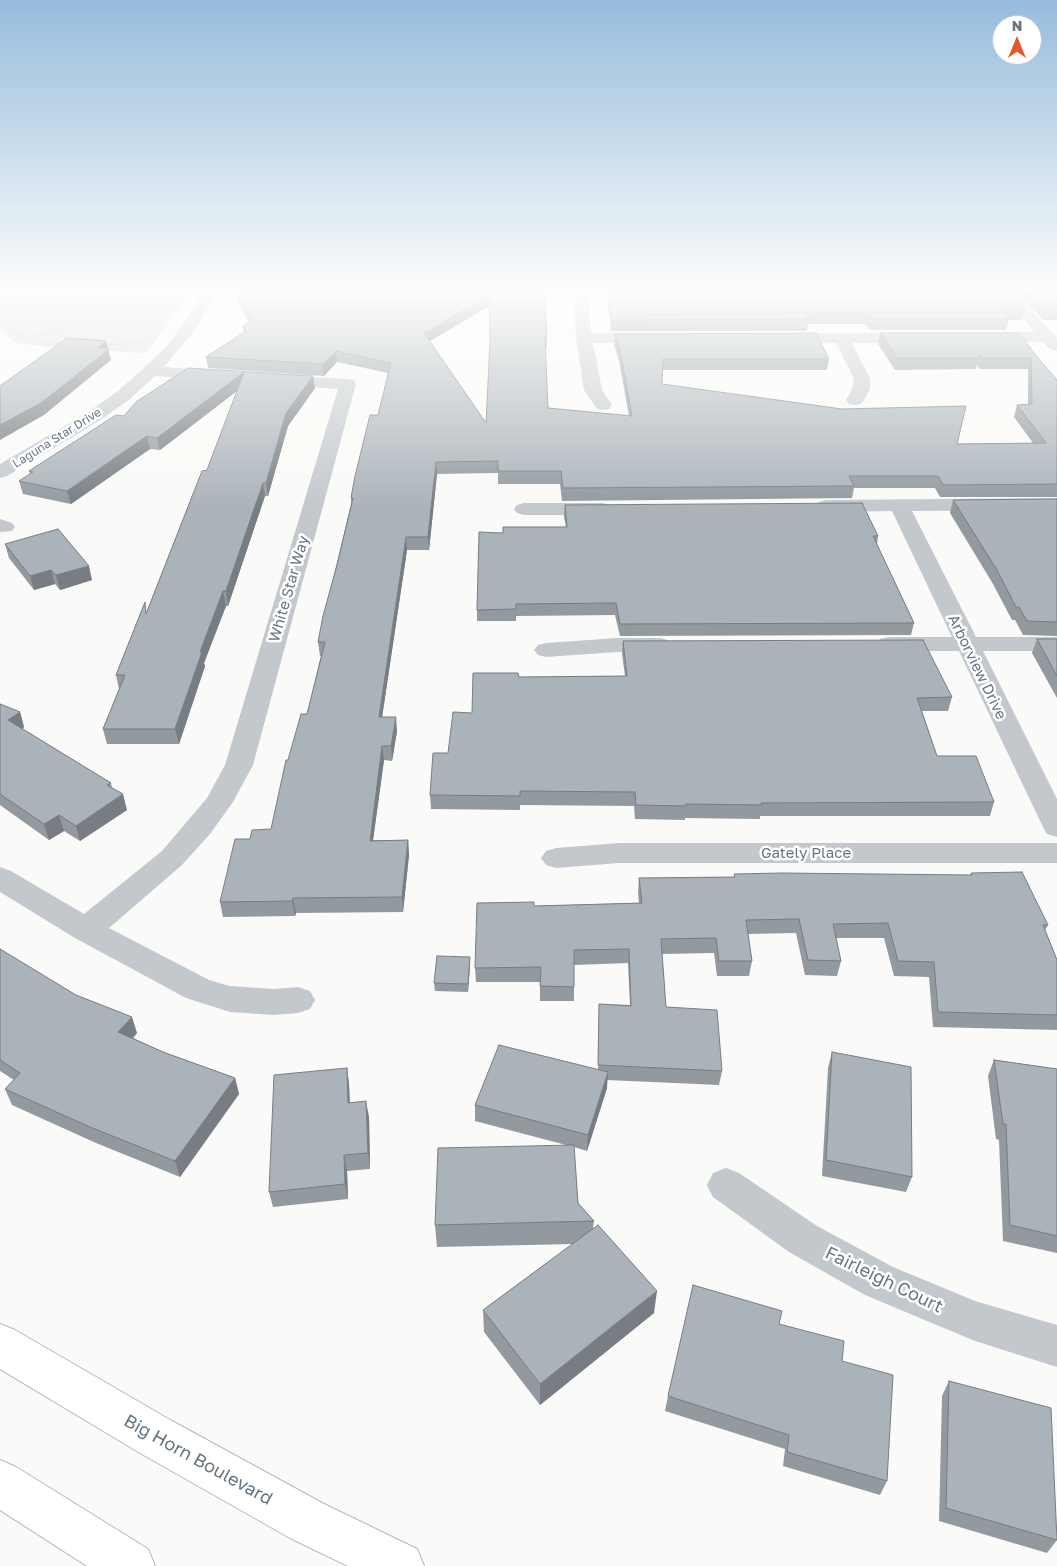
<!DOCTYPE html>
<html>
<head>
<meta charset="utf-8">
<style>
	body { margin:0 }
	#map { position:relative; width:1057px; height:1566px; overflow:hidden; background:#fafaf8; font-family:"Golos Text",sans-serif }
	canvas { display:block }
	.north { position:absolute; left:992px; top:15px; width:50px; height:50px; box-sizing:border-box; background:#fff; border:1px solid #c1c8cd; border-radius:50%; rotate:0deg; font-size:14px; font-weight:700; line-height:20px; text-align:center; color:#657683 }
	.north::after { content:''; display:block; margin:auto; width:18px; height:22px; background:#e4572e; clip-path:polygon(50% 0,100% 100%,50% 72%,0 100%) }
</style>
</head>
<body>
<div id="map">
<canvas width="1057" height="1566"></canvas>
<div class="north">N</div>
</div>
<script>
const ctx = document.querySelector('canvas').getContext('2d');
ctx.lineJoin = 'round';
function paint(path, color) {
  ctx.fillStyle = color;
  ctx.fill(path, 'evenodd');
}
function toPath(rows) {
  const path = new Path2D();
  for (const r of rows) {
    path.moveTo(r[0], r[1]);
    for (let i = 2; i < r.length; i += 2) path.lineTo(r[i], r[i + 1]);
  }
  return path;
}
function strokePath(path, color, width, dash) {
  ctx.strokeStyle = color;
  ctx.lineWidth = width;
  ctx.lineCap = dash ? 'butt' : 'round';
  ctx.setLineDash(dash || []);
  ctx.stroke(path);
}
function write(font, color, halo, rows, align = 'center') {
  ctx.font = font + ' "Golos Text",sans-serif';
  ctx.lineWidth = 5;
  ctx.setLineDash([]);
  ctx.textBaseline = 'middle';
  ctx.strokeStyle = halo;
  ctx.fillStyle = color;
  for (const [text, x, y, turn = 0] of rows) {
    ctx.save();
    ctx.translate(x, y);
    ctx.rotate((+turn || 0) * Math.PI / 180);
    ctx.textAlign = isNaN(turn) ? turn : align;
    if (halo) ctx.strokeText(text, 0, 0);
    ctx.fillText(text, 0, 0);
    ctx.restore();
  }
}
paint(toPath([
	[173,296,184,300,157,340,146,353,64,349,16,343,0,329,0,297]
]), '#dadfd7');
const secondary = toPath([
	[0,1324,15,1330,172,1421,324,1504,417,1549,424,1566,348,1566,290,1538,140,1453,0,1369,0,1324],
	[0,1460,16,1467,148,1549,155,1566,87,1566,0,1510,0,1460]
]);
strokePath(secondary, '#b3babf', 2);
strokePath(toPath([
	[63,313,70,320,66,328,38,336,40,341,63,344],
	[0,322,8,331,24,337,38,336],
	[104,345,143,343]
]), '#bbbfc2', 2, [1, 1]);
paint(toPath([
	[0,290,286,290,287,291,285,294,280,295,215,295,195,330,164,367,217,371,223,372,225,376,223,380,217,381,155,376,130,399,99,421,7,476,0,478,0,464,87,413,118,391,145,367,165,348,183,325,201,295,0,294,0,290],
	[574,290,588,290,591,333,653,333,659,335,661,338,659,341,653,343,593,343,602,390,612,405,609,409,603,410,597,409,584,390,576,338,574,290],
	[998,290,1013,290,1057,338,1057,351,1050,349,1043,342,980,340,978,337,980,334,986,332,1035,332,998,290],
	[781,333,918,333,924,335,926,338,924,341,918,343,852,343,870,379,870,389,864,400,861,404,855,405,849,404,846,400,852,389,854,379,836,343,775,341,773,338,775,335,781,333],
	[277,375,348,379,354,380,356,384,253,765,233,802,210,834,182,865,109,928,209,980,230,986,274,989,298,987,310,991,315,1000,310,1009,298,1013,274,1015,230,1012,186,998,75,938,0,892,0,867,11,871,84,914,162,851,207,798,225,765,338,389,271,384,269,380,271,376,277,375],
	[1057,498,1057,510,912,511,976,637,1057,637,1057,651,983,651,1057,799,1057,837,1047,834,1043,827,959,651,888,651,880,649,876,644,880,639,888,637,952,637,892,511,826,512,819,510,816,506,819,502,826,500,1057,498],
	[524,503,603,503,610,505,613,509,610,513,603,515,524,515,517,513,514,509,517,505,524,503],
	[0,519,12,523,15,527,12,531,0,532,0,519],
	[617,638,660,638,668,640,672,645,668,650,660,652,617,652,546,657,538,655,534,650,538,645,546,643,617,638],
	[619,843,1057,843,1057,863,619,863,556,868,546,865,541,858,546,851,556,848,619,843],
	[726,1168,739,1173,817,1226,893,1267,975,1301,1057,1325,1057,1367,975,1341,865,1295,789,1252,713,1197,707,1185,713,1173,726,1168]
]), '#c3c8cc');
paint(secondary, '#fff');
paint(toPath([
	[432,290,544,290,547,337,547,348,545,348,548,408,629,416,619,361,614,345,615,334,829,359,827,370,663,370,662,384,957,444,1033,443,1014,417,1017,405,1028,405,1028,369,980,369,977,365,976,369,895,370,878,344,880,333,1038,358,1057,380,1057,497,940,497,935,488,854,488,852,498,562,501,560,484,498,484,498,473,437,474,429,550,407,550,382,717,397,731,392,761,384,760,373,840,408,840,409,855,403,912,296,913,295,916,223,917,220,902,250,839,271,829,288,760,307,714,321,656,320,656,318,642,351,504,351,498,378,415,388,373,337,362,324,376,208,368,206,357,244,332,243,326,249,322,240,307,238,297,431,291,434,290],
	[489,306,490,342,486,423,430,341],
	[606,290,1008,290,1025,309,1022,320,1009,320,1006,330,870,330,865,324,808,324,807,331,611,331],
	[1014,290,1057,290,1057,320,1043,320],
	[188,368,315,388,288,426,268,496,265,496,228,606,226,606,204,663,205,666,179,744,107,744,103,729,119,689,116,675,147,611,207,470,237,391,160,450,150,449,71,504,23,494,19,481,30,474,29,471,124,416],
	[1057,499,1057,636,1023,635,1015,620,1012,620,993,584,950,513,953,500],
	[565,505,878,536,877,545,914,623,911,635,620,636,615,615,516,616,516,621,477,621,477,610,503,533,566,527,564,517],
	[5,544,92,580,60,590,55,584,34,590,9,558],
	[1037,639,1057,639,1057,698,1032,653],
	[623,641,952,697,948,711,922,711,937,756,994,802,990,816,760,816,760,819,685,818,685,820,635,819,634,806,520,805,520,810,431,809,430,795,448,753,472,713,519,677,625,676,622,654],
	[0,704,20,712,24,727,23,729,111,783,112,788,127,810,80,841,64,831,49,840,0,805],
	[971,873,1048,925,1045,930,1057,960,1057,1030,933,1027,929,977,894,976,884,938,836,938,841,961,837,976,805,975,796,933,748,934,752,961,749,976,717,976,714,953,662,954,666,1007,722,1071,719,1085,607,1080,607,1088,587,1151,574,1147,578,1203,594,1221,593,1228,654,1313,540,1405,484,1332,483,1310,573,1244,437,1247,435,1225,566,1145,475,1121,475,1105,598,1069,599,1004,630,1005,628,963,574,965,574,1001,540,1001,540,982,476,982,475,968,534,906,639,903,638,893,639,878,734,877,734,874,970,875],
	[0,949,137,1033,133,1038,163,1052,235,1078,239,1094,180,1177,96,1143,12,1105,5,1089,14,1080,0,1071],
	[470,965,468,992,435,991,434,983],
	[832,1052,912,1177,906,1192,822,1176,828,1068],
	[994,1060,1057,1069,1057,1253,1003,1241,999,1140,996,1139,988,1076],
	[347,1068,349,1084,350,1103,369,1117,370,1169,347,1171,348,1199,273,1207,269,1192],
	[779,1324,842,1361,887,1481,880,1495,783,1466,785,1449,665,1411,668,1396],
	[949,1381,1057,1540,1047,1553,939,1521,942,1396]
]), '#929a9f');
paint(toPath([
	[489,295,489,306,425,344,424,333],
	[106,341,111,360,44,415,0,440,0,425],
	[336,351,337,362,324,376,323,364],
	[244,372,246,384,160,450,157,438],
	[313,376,315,388,288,426,268,496,266,483,286,413],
	[147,436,150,449,71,504,67,491],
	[436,462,437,474,429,550,428,537],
	[263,483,265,496,228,606,226,591],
	[406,537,407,550,380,731,379,717],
	[89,566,92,580,60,590,56,575],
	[51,570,55,584,34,590,30,576],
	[223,591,226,606,204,663,205,666,179,744,175,729,200,652],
	[20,712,24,727,13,735,8,720],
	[396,717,397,731,392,761,391,746],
	[382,746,384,760,371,855,370,841],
	[123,794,127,810,80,841,76,826],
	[59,815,64,831,49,840,44,824],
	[408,840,409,855,403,912,402,897],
	[293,898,296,913,295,916,292,901],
	[470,957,470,965,468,992,468,984],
	[132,1017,137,1033,124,1048,118,1032],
	[347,1068,349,1084,350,1119,348,1103],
	[608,1072,607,1088,587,1151,588,1135],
	[235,1078,239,1094,180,1177,175,1161],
	[366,1101,369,1117,370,1169,368,1153],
	[344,1155,347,1171,348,1199,345,1184],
	[657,1291,654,1313,540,1405,540,1384]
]), '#777d82');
const building = toPath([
	[244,290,414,290,431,291,435,290,544,290,547,337,545,337,548,408,632,416,620,350,615,334,816,333,829,359,663,359,662,384,842,409,966,406,957,444,1046,443,1017,405,1032,404,1031,358,983,358,979,354,978,358,897,358,880,333,1019,333,1038,358,1057,380,1057,484,943,485,938,476,849,476,854,486,563,488,561,471,498,471,498,461,436,462,428,537,406,537,379,717,396,717,391,746,382,746,370,841,408,840,402,897,293,898,292,901,220,902,235,839,250,839,252,830,271,829,286,760,288,760,301,714,307,714,325,642,318,642,323,616,337,565,353,498,351,498,355,476,370,415,378,415,391,363,336,351,323,364,206,357,246,331,243,326,253,319,238,297,244,290],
	[489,295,490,341,486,423,424,333,489,295],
	[608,290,1008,290,1025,309,1001,309,1009,319,872,319,867,312,805,312,809,319,612,320,608,290],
	[1027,290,1057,290,1057,309,1046,309,1027,290],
	[67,338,106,341,98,348,109,349,41,403,0,425,0,386,67,338],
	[188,368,313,376,286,413,266,483,263,483,226,591,223,591,200,652,202,652,175,729,103,729,125,675,116,675,145,602,146,614,202,471,207,470,244,372,157,438,147,436,67,491,19,481,33,472,29,471,116,415,124,416,136,402,188,368],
	[1057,499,1057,622,1027,621,1019,607,1016,607,997,570,953,500,1057,499],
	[862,503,878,536,873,536,914,623,620,624,616,603,516,604,516,609,477,610,479,532,503,533,503,527,567,527,565,505,862,503],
	[58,529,89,566,56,575,51,570,30,576,5,544,58,529],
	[1037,639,1057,639,1057,676,1037,639],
	[923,640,952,697,917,698,937,756,976,756,994,802,761,803,762,805,686,804,686,806,636,805,635,792,520,791,520,796,430,795,433,753,448,753,453,712,472,713,473,673,518,673,519,677,627,676,623,641,923,640],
	[0,704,20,712,8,720,111,783,107,785,123,794,76,826,59,815,44,824,0,794,0,704],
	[1022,872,1048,925,1043,925,1057,960,1057,1015,938,1012,934,962,898,961,888,923,833,924,841,961,808,960,799,919,746,920,752,961,719,961,716,938,661,939,666,1007,717,1010,722,1071,598,1065,599,1004,631,1006,629,949,574,950,574,987,540,986,541,967,475,968,477,903,534,902,534,906,642,903,639,878,735,877,734,874,782,873,972,875,971,873,1022,872],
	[0,949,76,995,132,1017,118,1032,163,1052,235,1078,175,1161,90,1127,5,1089,20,1073,0,1060,0,949],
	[437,956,470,957,468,984,434,983,437,956],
	[499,1045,608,1072,588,1135,475,1105,499,1045],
	[832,1052,911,1067,912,1177,826,1160,832,1052],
	[994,1060,1057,1069,1057,1236,1010,1225,1006,1124,1003,1124,994,1060],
	[347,1068,348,1103,366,1101,368,1153,344,1155,345,1184,269,1192,274,1075,347,1068],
	[574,1145,578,1203,594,1221,435,1225,438,1148,574,1145],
	[598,1225,657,1291,540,1384,483,1310,598,1225],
	[693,1285,782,1311,779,1324,844,1341,842,1361,893,1375,887,1481,787,1452,789,1435,668,1396,693,1285],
	[949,1381,1051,1408,1057,1540,946,1508,949,1381]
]);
paint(building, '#aab3b9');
strokePath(building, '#777d82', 1);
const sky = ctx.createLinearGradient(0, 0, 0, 509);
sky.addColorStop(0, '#96bcdc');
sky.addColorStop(0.57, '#fdfdfc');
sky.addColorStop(1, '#fdfdfc00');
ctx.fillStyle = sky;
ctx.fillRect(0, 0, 1057, 509);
write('12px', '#657683', '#fff', [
	["Laguna Star Drive",57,438,-32]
]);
write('15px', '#657683', '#fff', [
	["White Star Way",289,589,-74],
	["Arborview Drive",977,667,64],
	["Gately Place",806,853]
]);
write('18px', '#657683', '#fff', [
	["Fairleigh Court",884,1280,26],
	["Big Horn Boulevard",198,1460,29]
]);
</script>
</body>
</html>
